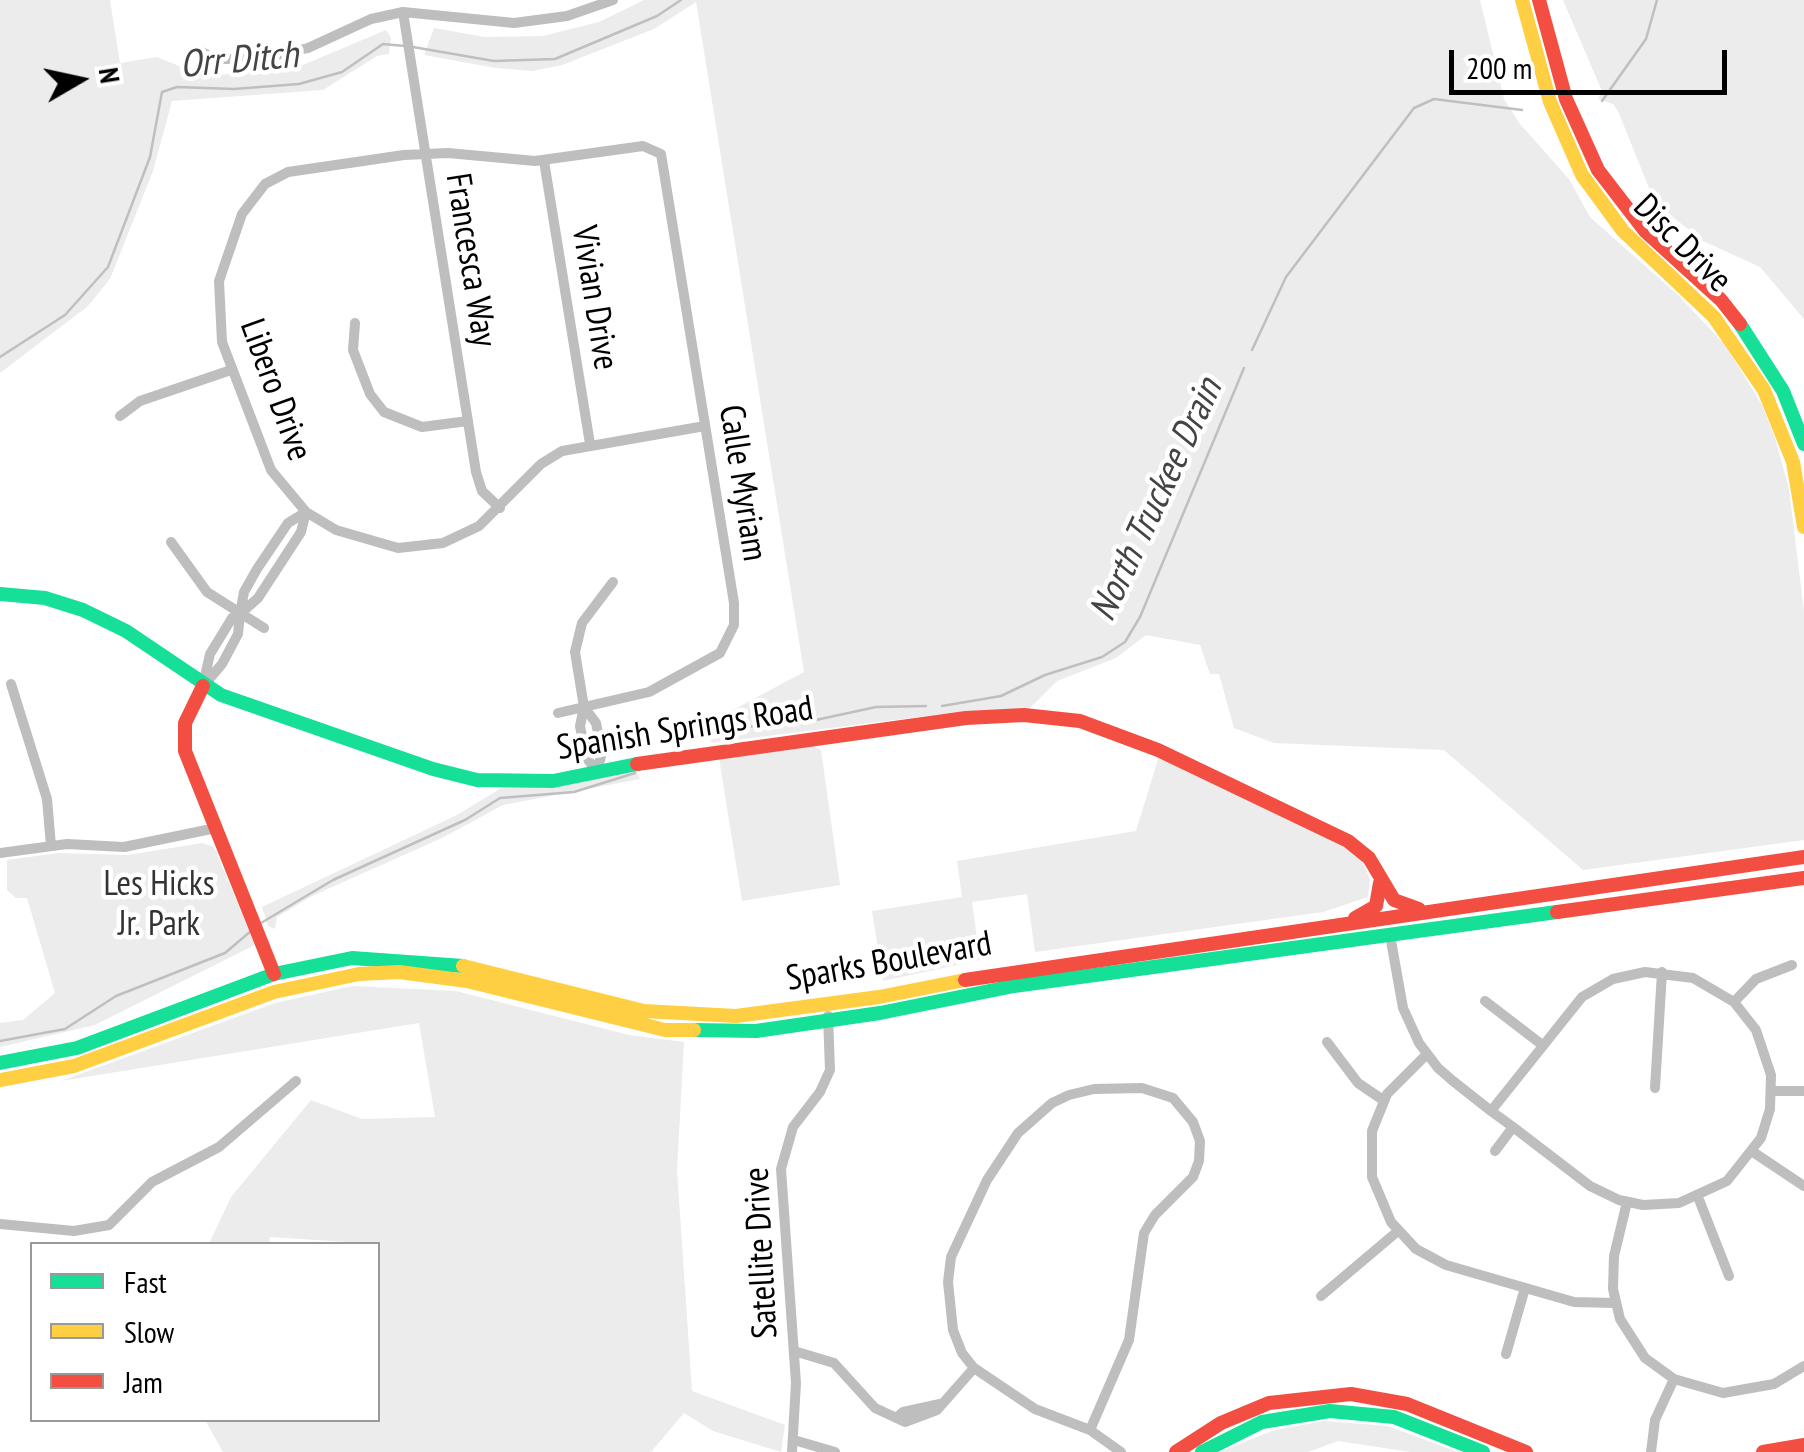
<!DOCTYPE html>
<html>
<head>
<meta charset="utf-8">
<style>
	body { margin:0 }
	#map { position:relative; width:1804px; height:1452px; overflow:hidden; background:#fff; font-family:"PT Sans Narrow",sans-serif }
	canvas { display:block }
	.legend { position:absolute; left:30px; top:1242px; width:350px; height:180px; box-sizing:border-box; background:#fff; border:2px solid #999; margin:0; padding:12px 18px; list-style:none; font-size:30px; color:#000 }
	.legend li { display:flex; align-items:center; gap:20px; height:50px }
	.legend b { width:50px; border:2px solid #999 }
	.north { position:absolute; left:30px; top:30px; width:100px; height:100px; -webkit-text-stroke:8px #fff; paint-order:stroke; rotate:81deg; font-size:28px; font-weight:700; line-height:40px; text-align:center; color:#000 }
	.north::after { content:''; display:block; margin:auto; width:35px; height:45px; background:#000; clip-path:polygon(50% 0,100% 100%,50% 72%,0 100%) }
	.scale { position:absolute; left:1449px; top:50px; width:278px; height:45px; box-sizing:border-box; border:5px solid #000; border-top:0; padding-left:12px; font-size:30px; line-height:35px; white-space:nowrap; color:#000; -webkit-text-stroke:8px #fff; paint-order:stroke }
</style>
</head>
<body>
<div id="map">
<canvas width="1804" height="1452"></canvas>
<ul class="legend">
<li><b style="height:12px;background:#16e098"></b>Fast</li>
<li><b style="height:12px;background:#ffcf43"></b>Slow</li>
<li><b style="height:12px;background:#f24e42"></b>Jam</li>
</ul>
<div class="north">N</div>
<div class="scale">200 m</div>
</div>
<script>
const ctx = document.querySelector('canvas').getContext('2d');
ctx.lineJoin = 'round';
function paint(path, color) {
  ctx.fillStyle = color;
  ctx.fill(path, 'evenodd');
}
function toPath(rows) {
  const path = new Path2D();
  for (const r of rows) {
    path.moveTo(r[0], r[1]);
    for (let i = 2; i < r.length; i += 2) path.lineTo(r[i], r[i + 1]);
  }
  return path;
}
function strokePath(path, color, width, dash) {
  ctx.strokeStyle = color;
  ctx.lineWidth = width;
  ctx.lineCap = dash ? 'butt' : 'round';
  ctx.setLineDash(dash || []);
  ctx.stroke(path);
}
function write(font, color, halo, rows, align = 'center') {
  ctx.font = font + ' "PT Sans Narrow",sans-serif';
  ctx.lineWidth = 9;
  ctx.setLineDash([]);
  ctx.textBaseline = 'middle';
  ctx.strokeStyle = halo;
  ctx.fillStyle = color;
  for (const [text, x, y, turn = 0] of rows) {
    ctx.save();
    ctx.translate(x, y);
    ctx.rotate((+turn || 0) * Math.PI / 180);
    ctx.textAlign = isNaN(turn) ? turn : align;
    if (halo) ctx.strokeText(text, 0, 0);
    ctx.fillText(text, 0, 0);
    ctx.restore();
  }
}
paint(toPath([
	[0,0,110,0,120,63,157,57,194,72,220,75,303,65,386,30,391,38,389,54,377,56,323,90,172,101,153,171,110,279,88,306,0,373],
	[644,0,1480,0,1504,99,1520,124,1569,179,1590,217,1679,296,1725,345,1762,405,1775,438,1789,489,1804,611,1804,840,1583,870,1444,750,1274,743,1234,728,1219,674,1210,674,1200,645,1146,635,1116,658,1057,681,1028,710,942,714,712,743,703,726,804,672,696,2,654,29,562,65,532,71,496,68,424,55,434,28,485,37,543,36,599,22],
	[1563,0,1804,0,1804,319,1760,267,1703,241,1655,203,1618,111,1613,104,1598,99,1602,91],
	[808,744,821,750,840,885,742,901,719,758],
	[1159,756,1334,840,1361,858,1370,879,1368,897,1323,912,1035,952,1027,894,972,902,980,960,883,981,872,911,962,897,957,861,1136,831],
	[635,768,640,779,503,805,442,838,312,896,277,917,275,929,268,926,262,907,457,815,503,787,562,785],
	[202,843,214,847,255,945,95,1025,0,1047,0,1023,23,1020,55,993,27,898,16,898,7,890,7,860,58,853,128,855],
	[352,986,456,991,629,1035,684,1042,677,1170,692,1391,785,1425,781,1452,713,1431,684,1413,651,1452,223,1452,205,1420,378,1420,378,1244,270,1237,269,1244,209,1244,231,1197,311,1100,362,1119,435,1117,419,1023,61,1081,275,1003],
	[1324,1421,1388,1426,1458,1452,1410,1452,1338,1441,1308,1452,1219,1452,1275,1430]
]), '#ececec');
strokePath(toPath([
	[413,47,494,61,555,59,657,16,681,0],
	[1602,101,1646,39,1657,0],
	[1252,350,1286,277,1414,108,1434,99,1522,110],
	[0,357,65,315,108,267,150,157,162,92,177,87,234,89,299,84,342,72,383,44,405,46],
	[942,706,1001,696,1045,675,1102,657,1125,642,1140,617,1244,368],
	[710,735,768,723,802,723,876,707,926,706],
	[261,923,333,880,465,820,500,798,574,792,635,773],
	[0,1041,65,1029,116,996,225,953,251,931]
]), '#bfbfbf', 2.5);
strokePath(toPath([
	[403,12,476,472,482,491,500,508],
	[197,49,215,59,260,59,308,48,371,19,403,12,514,23,567,16,613,0],
	[544,161,590,444],
	[355,323,353,350,370,394,384,412,422,427,468,421],
	[120,416,140,401,231,370],
	[171,542,207,592,264,628],
	[11,684,47,799,51,846],
	[205,684,222,664,238,634,240,614,258,598,301,532,306,512],
	[203,685,210,654,232,618,240,614,244,592,257,569,288,523,306,512],
	[584,707,580,726,586,757,597,772],
	[558,713,649,692,720,653,734,625,734,603,661,154,643,146,535,161,448,153,404,155,288,172,265,184,242,214,219,281,222,342,271,470,306,512,336,530,398,548,443,543,479,526,541,464,562,451,705,426],
	[597,772,602,752,596,723,584,707,575,652,582,623,613,582],
	[0,853,67,844,124,847,216,828],
	[1390,935,1403,1008,1419,1043,1438,1068,1453,1081,1491,1111,1513,1127,1590,1186,1619,1200,1643,1205,1679,1203,1727,1181,1761,1138,1770,1109,1771,1075,1756,1030,1734,1002,1693,978,1645,972,1613,979,1582,997,1491,1111],
	[1485,1001,1541,1044],
	[1734,1002,1756,979,1792,965],
	[1327,1042,1358,1083,1383,1100],
	[1427,1054,1387,1094,1372,1131,1372,1177,1391,1222,1416,1249,1446,1265,1574,1302,1615,1303],
	[1655,1088,1662,972],
	[1772,1091,1804,1091],
	[1495,1151,1513,1127],
	[1753,1152,1804,1186],
	[1698,1197,1729,1276],
	[1627,1202,1614,1256,1613,1289,1620,1319,1645,1358,1674,1379,1723,1393,1774,1384,1804,1366],
	[0,1224,74,1231,109,1225,152,1182,219,1147,296,1081],
	[1321,1296,1398,1231],
	[794,1351,834,1363,875,1408,905,1422,937,1410,974,1368],
	[1506,1354,1525,1288],
	[896,1418,903,1412,940,1404],
	[1090,1430,1129,1340,1144,1233,1155,1215,1193,1177,1199,1161,1200,1141,1193,1122,1173,1098,1142,1088,1094,1089,1069,1095,1052,1103,1018,1133,987,1180,951,1257,948,1282,953,1330,962,1353,974,1368,1035,1409,1090,1430,1121,1452],
	[794,1440,835,1452],
	[792,1452,796,1383,781,1169,793,1127,820,1092,830,1070,828,1016],
	[1651,1452,1655,1420,1674,1379]
]), '#bebebe', 10);
strokePath(toPath([
	[1740,324,1783,391,1804,444],
	[0,594,45,598,83,610,126,631,221,695,433,769,477,780,553,781,637,764],
	[694,1030,756,1031,880,1013,1014,986,1557,912],
	[0,1063,77,1048,274,974,352,958,463,966],
	[1202,1452,1262,1422,1330,1411,1394,1417,1483,1452]
]), '#16e098', 14);
strokePath(toPath([
	[1522,0,1550,102,1582,175,1623,231,1714,317,1764,390,1793,462,1804,527],
	[463,966,644,1011,736,1016,879,997,965,980],
	[0,1080,74,1066,274,992,359,974,399,972,467,981,665,1030,694,1030]
]), '#ffcf43', 14);
strokePath(toPath([
	[1539,0,1566,99,1598,170,1645,231,1721,300,1740,324],
	[203,686,185,723,185,751,274,974],
	[637,764,966,718,1024,715,1080,721,1158,750,1348,841,1369,858,1394,900,1419,909],
	[1557,912,1804,878],
	[1355,918,1376,906,1380,883],
	[965,980,1804,857],
	[1176,1452,1221,1423,1269,1403,1351,1394,1407,1404,1526,1452],
	[1763,1452,1804,1445]
]), '#f24e42', 14);
write('35px', '#000', '#fff', [
	["Disc Drive",1682,244,45],
	["Francesca Way",470,260,81],
	["Vivian Drive",594,298,81],
	["Libero Drive",275,390,70],
	["Calle Myriam",742,483,81],
	["Spanish Springs Road",685,729,-9],
	["Sparks Boulevard",889,962,-10],
	["Satellite Drive",762,1253,-93]
]);
write('35px', '#333', '#fff', [
	["Les Hicks",159,885],
	["Jr. Park",159,925]
]);
write('italic 38px', '#444', '#fff', [
	["Orr Ditch",239,61,-5],
	["North Truckee Drain",1157,500,-65]
]);
</script>
</body>
</html>
